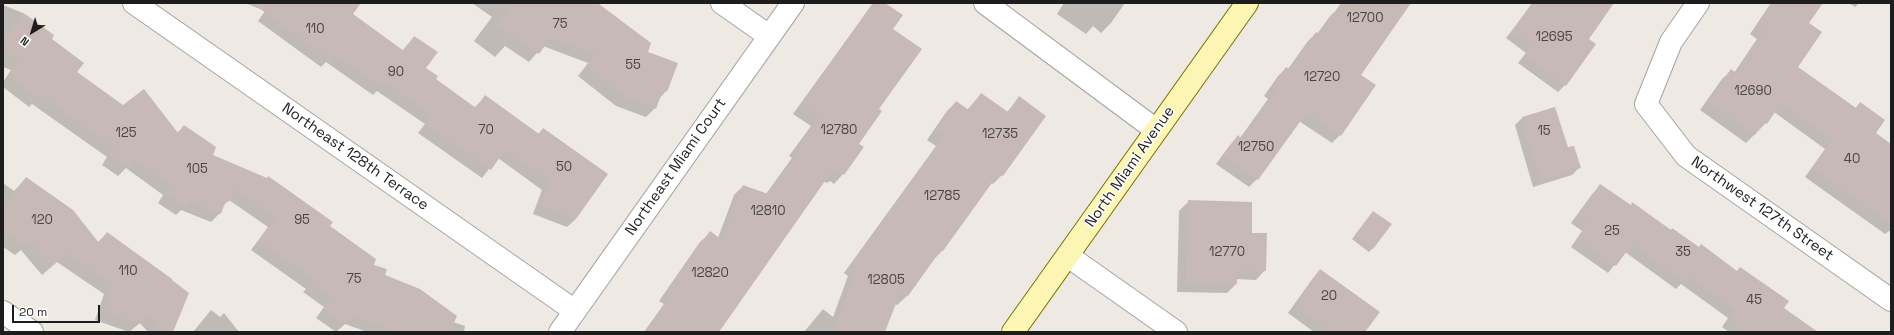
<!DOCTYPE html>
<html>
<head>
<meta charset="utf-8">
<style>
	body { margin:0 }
	#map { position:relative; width:1894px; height:335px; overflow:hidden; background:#efe9e3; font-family:"Space Grotesk",sans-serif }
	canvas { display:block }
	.frame { position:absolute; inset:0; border:4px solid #1d1d1d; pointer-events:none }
	.north { position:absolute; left:12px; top:12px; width:40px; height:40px; -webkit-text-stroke:3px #fff; paint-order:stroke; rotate:218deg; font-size:11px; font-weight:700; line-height:16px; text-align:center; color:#1d1d1d }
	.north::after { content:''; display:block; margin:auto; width:14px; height:18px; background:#1d1d1d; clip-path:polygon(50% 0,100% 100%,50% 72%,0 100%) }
	.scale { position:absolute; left:12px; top:305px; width:88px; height:18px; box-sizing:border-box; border:2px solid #1d1d1d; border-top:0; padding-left:5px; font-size:12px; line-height:14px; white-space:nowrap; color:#1d1d1d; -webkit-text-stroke:3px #fff; paint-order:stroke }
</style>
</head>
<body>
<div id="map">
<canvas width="1894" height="335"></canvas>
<div class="frame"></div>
<div class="north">N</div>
<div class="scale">20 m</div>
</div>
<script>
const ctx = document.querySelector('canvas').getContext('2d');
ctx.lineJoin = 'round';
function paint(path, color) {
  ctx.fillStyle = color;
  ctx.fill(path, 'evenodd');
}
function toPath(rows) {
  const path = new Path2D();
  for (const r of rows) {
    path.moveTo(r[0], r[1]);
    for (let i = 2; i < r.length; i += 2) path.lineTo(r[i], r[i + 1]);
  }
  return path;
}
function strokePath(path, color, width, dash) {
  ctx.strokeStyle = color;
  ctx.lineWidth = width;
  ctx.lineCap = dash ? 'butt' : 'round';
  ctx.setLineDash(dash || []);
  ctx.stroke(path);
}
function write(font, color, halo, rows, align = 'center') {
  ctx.font = font + ' "Space Grotesk",sans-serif';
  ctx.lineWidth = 3;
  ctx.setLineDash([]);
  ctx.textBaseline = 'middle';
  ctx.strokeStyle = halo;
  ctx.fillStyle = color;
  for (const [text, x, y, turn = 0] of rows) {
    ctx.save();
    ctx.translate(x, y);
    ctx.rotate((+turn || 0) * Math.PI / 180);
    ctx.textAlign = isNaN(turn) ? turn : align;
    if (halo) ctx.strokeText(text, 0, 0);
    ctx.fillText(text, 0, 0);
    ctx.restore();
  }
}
paint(toPath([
	[245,3,350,3,351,15,402,51,414,37,425,68,435,79,474,108,485,97,538,134,543,129,576,219,567,227,533,214,542,190,498,158,482,178,418,133,425,124,377,91,373,95,326,62,321,67,258,21,265,11],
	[472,3,593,3,646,52,666,91,659,99,655,108,646,117,616,106,578,76,588,63,543,46,529,62,505,46,495,57,474,41,492,17],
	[873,3,883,3,892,29,878,110,857,144,843,174,834,184,830,181,827,183,823,181,715,332,644,332,664,304,659,301,700,242,710,233,718,238,734,195,743,186,766,194,792,158,789,156,811,126,793,114],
	[1064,3,1125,3,1111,23,1101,33,1093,26,1086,34,1057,14],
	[1345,3,1399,3,1360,75,1375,85,1340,135,1332,143,1299,121,1257,179,1249,187,1216,164,1230,145,1238,137,1240,138,1268,99,1264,96,1278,76,1286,68,1288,69,1308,41,1316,33,1317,34,1331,15],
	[1533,3,1613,3,1587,39,1565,85,1558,92,1518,63,1526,53,1506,38],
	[1771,3,1794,3,1807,23,1797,67,1855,109,1860,103,1874,134,1891,146,1891,232,1889,231,1885,234,1805,177,1825,149,1774,112,1766,123,1746,143,1700,110,1722,79,1731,71,1734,73,1757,39,1750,34],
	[1849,3,1859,3,1855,7],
	[3,5,23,13,53,35,50,39,76,73,123,107,177,133,184,126,211,155,329,227,383,276,453,322,465,326,464,331,468,332,367,332,345,324,336,332,316,318,324,307,303,292,306,289,251,250,268,227,229,200,222,207,220,213,211,222,181,210,176,215,158,203,163,195,126,168,118,176,102,165,107,157,32,104,29,107,3,87,3,82,11,70,3,67],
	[981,94,1007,112,1019,98,1002,175,993,184,991,183,942,251,933,260,907,296,897,305,895,304,884,332,804,332,823,309,833,317,848,276,844,273,936,146,927,140,947,111,956,102,967,110],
	[1522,118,1567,149,1579,168,1572,175,1533,187,1515,125],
	[26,178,97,243,107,233,172,332,148,332,140,323,129,332,95,320,104,294,57,262,42,275,21,250,15,255,3,247,3,183,14,191],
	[1600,186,1783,308,1817,332,1729,332,1722,327,1728,318,1681,284,1676,289,1625,252,1608,273,1571,247,1582,231,1571,223,1593,193],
	[1189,201,1251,234,1265,270,1256,280,1236,279,1236,284,1227,293,1177,292,1179,211],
	[1373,212,1373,248,1369,252,1352,239],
	[1320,270,1364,332,1314,332,1288,313,1313,278],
	[211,310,220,317,224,313,239,332,193,332]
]), '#0003');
paint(toPath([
	[252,3,361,3,353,14,404,51,414,36,438,52,426,68,438,76,436,79,476,108,485,95,539,134,543,128,608,174,576,219,541,206,550,181,505,150,491,170,426,124,432,115,385,82,382,87,334,54,330,59],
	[513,3,596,3,599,4,651,43,648,52,678,63,667,92,663,90,656,109,625,97,587,66,596,54,551,37,539,54,497,25],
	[873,3,885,3,903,15,893,29,922,49,879,109,882,111,859,144,864,147,844,175,839,171,837,175,832,171,719,332,646,332,672,295,667,291,710,231,722,240,743,185,768,194,801,148,798,147,819,116,802,104],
	[1341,3,1411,3,1361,75,1376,85,1341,136,1307,112,1258,180,1223,155,1238,135,1241,138,1276,90,1272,88,1286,67,1290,69,1316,32,1319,34],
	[1532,3,1614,3,1589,39,1596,44,1566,86,1524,55,1532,45,1512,31],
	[1773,3,1823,3,1809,23,1822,32,1798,67,1856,108,1860,102,1885,120,1876,133,1891,144,1891,224,1813,168,1833,140,1781,103,1767,124,1764,122,1755,135,1708,101,1731,69,1735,72,1765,30,1758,25],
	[25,14,54,35,52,39,84,63,77,72,123,105,144,89,178,133,184,125,216,147,213,155,267,178,268,176,333,222,330,226,376,259,374,265,387,269,385,275,420,289,457,316,450,332,399,332,353,315,346,324,324,309,332,297,311,283,314,279,259,241,276,218,234,189,229,202,226,200,221,214,190,201,186,207,166,193,171,186,134,159,128,168,110,155,115,148,41,95,38,98,9,76,19,61,3,50,3,43],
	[981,93,1008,112,1019,96,1046,116,1003,176,999,173,943,251,941,250,908,296,900,293,885,332,833,332,857,266,853,264,944,136,935,130,956,101,969,110],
	[1555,107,1568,147,1574,146,1581,168,1541,180,1522,117],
	[26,177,73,210,99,243,107,232,172,279,172,280,189,293,173,332,164,332,149,312,141,324,104,311,113,285,67,253,52,266,30,241,25,246,3,231,3,209],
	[1600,184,1631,205,1632,202,1671,230,1672,228,1699,247,1701,244,1737,271,1740,267,1789,301,1784,308,1818,332,1746,332,1728,319,1735,310,1689,277,1684,283,1632,244,1616,266,1577,239,1588,223,1578,216],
	[1188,200,1252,202,1252,233,1267,233,1266,271,1237,270,1237,284,1186,283],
	[1373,211,1392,224,1373,249,1355,235],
	[1320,269,1380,312,1365,332,1331,332,1294,305]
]), '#c7bab6');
const street = toPath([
	[134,3,575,311],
	[722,3,769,36],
	[985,3,1156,130],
	[1698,3,1671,42,1646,104,1686,156,1891,300],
	[1068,256,1176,332],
	[3,312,32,332],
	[560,332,793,3]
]);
const secondary = toPath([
	[1013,332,1247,3]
]);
strokePath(street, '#a4a4a4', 24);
strokePath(secondary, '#787300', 24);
strokePath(street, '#fff', 22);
strokePath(secondary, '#fcf5b4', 22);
write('13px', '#484443', null, [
	["12700",1365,18],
	["75",560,24],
	["110",315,29],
	["12695",1554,37],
	["55",633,65],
	["90",396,72],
	["12720",1322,77],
	["12690",1753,91],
	["70",486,130],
	["12780",839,130],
	["15",1544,131],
	["125",126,133],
	["12735",1000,134],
	["12750",1256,147],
	["40",1852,159],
	["50",564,167],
	["105",197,169],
	["12785",942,196],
	["12810",768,211],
	["120",42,220],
	["95",302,220],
	["25",1612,231],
	["12770",1227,252],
	["35",1683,252],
	["110",128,271],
	["12820",710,273],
	["75",354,279],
	["12805",886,280],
	["20",1329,296],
	["45",1754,300]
]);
write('15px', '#1d1d1d', '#fff', [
	["Northeast 128th Terrace",355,157,35],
	["Northeast Miami Court",676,167,-55],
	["North Miami Avenue",1130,167,-55],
	["Northwest 127th Street",1762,209,35]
]);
</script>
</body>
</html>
